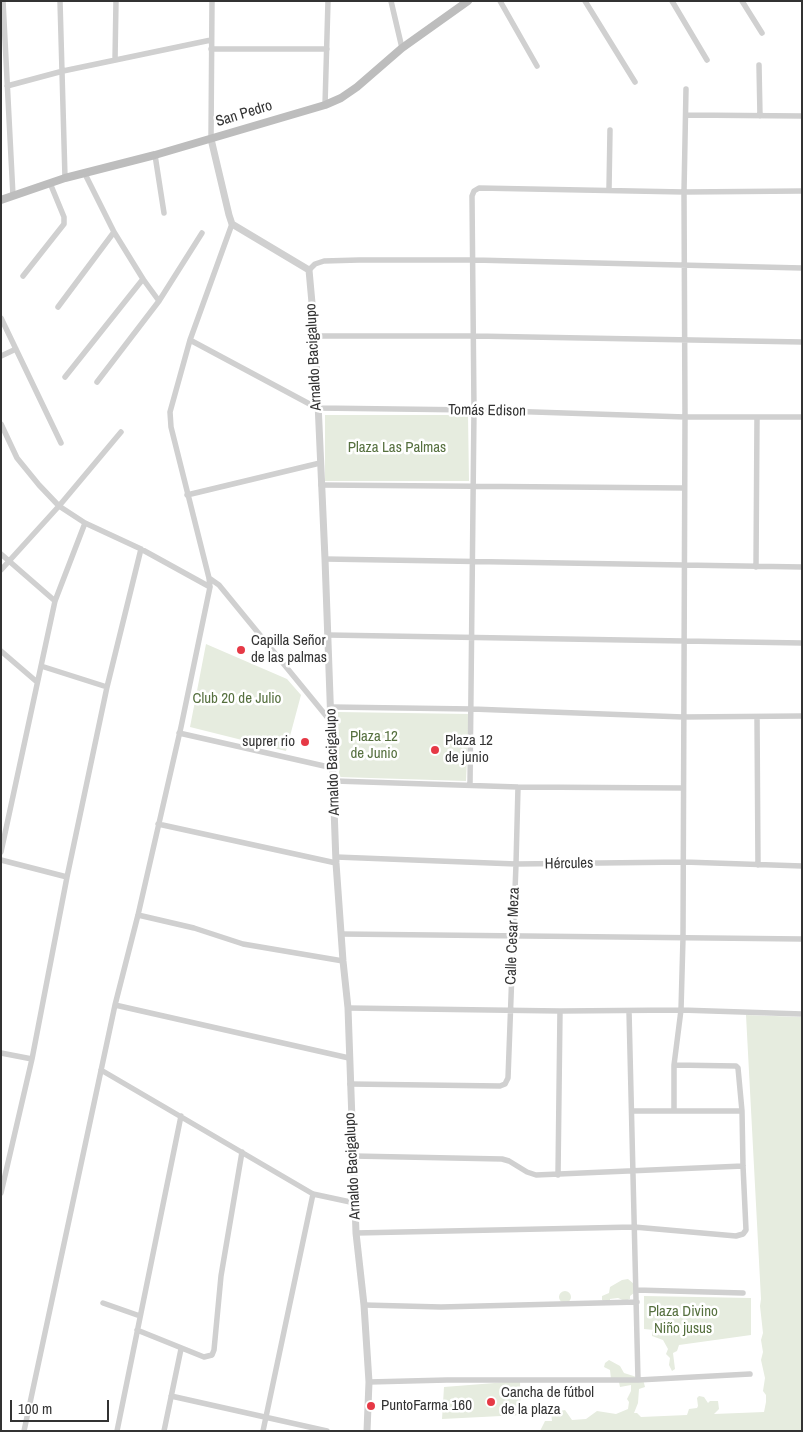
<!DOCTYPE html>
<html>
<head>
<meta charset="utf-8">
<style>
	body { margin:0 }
	#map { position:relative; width:803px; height:1432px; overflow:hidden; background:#fff; font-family:"Archivo Narrow",sans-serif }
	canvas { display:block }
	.frame { position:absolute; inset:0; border:2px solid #333; pointer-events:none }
	.scale { position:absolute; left:10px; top:1400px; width:99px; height:22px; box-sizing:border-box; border:2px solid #333; border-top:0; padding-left:6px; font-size:15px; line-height:18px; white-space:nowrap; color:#333; -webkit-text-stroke:4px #fff; paint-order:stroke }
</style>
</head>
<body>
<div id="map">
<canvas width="803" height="1432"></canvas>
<div class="frame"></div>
<div class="scale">100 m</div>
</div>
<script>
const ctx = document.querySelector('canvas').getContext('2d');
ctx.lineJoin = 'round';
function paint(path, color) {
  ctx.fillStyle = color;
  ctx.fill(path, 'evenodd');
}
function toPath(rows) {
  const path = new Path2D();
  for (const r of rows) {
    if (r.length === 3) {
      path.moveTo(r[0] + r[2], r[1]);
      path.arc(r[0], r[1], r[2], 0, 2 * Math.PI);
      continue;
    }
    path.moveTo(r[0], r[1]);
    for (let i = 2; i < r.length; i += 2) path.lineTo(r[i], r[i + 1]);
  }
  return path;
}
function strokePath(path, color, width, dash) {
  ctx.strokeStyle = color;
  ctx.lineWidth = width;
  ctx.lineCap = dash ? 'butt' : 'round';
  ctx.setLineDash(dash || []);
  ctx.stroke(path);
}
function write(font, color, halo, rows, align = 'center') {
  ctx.font = font + ' "Archivo Narrow",sans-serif';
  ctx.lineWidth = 5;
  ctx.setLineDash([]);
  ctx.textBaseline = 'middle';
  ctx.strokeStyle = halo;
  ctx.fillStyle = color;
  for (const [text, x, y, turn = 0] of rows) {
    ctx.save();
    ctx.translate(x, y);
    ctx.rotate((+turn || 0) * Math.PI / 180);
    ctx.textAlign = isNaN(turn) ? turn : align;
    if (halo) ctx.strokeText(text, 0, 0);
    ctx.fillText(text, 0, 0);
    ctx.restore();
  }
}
paint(toPath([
	[325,415,468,415,469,481,325,481],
	[206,644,287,679,301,695,286,751,190,727],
	[338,712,469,714,466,781,339,777],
	[746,1015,802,1017,802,1431,540,1431,545,1421,552,1421,551,1413,555,1409,560,1411,565,1410,572,1420,586,1419,597,1411,616,1414,628,1409,629,1402,627,1399,631,1391,631,1385,620,1387,619,1382,611,1379,610,1370,604,1367,605,1363,609,1360,620,1366,624,1373,643,1379,645,1387,639,1389,638,1403,634,1413,637,1413,641,1417,687,1415,689,1409,697,1408,698,1406,697,1398,699,1396,704,1397,708,1403,710,1401,718,1401,719,1409,714,1414,764,1412,766,1402,766,1395,763,1391,765,1378,761,1360,763,1352,761,1340,763,1333,760,1306,761,1299],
	[628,1279,634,1284,634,1293,630,1296,630,1299,625,1301,618,1298,610,1299,610,1301,604,1301,602,1300,602,1296,609,1293,610,1287,622,1280],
	[565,1297,6],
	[644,1296,751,1298,751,1335,679,1345,677,1351,673,1353,675,1369,672,1371,669,1365,670,1358,666,1354,668,1349,663,1340,652,1336,652,1332,654,1330,644,1329],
	[520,1381,521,1415,442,1419,444,1387]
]), '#e6ecdf');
strokePath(toPath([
	[3,1,13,196],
	[60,1,65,178],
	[391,1,402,48],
	[500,1,537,66],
	[585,1,635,82],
	[672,1,707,60],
	[742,1,762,33],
	[211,49,327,49],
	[115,60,116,1],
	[759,65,760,116],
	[7,86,63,71,211,40],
	[325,105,328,1],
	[686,115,802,116],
	[211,139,212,1],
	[155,155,164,213],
	[85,174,114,232,143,279,159,301],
	[609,189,610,130],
	[309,270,315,264,324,261,359,260,474,260,802,268],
	[23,276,64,224,64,217,50,183],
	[58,307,114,232],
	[1,318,61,443],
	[315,336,474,336,802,342],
	[190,340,317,408,474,410,685,417,802,417],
	[1,356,16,349],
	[65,377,143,279],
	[97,382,159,301,202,233],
	[1,424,17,458,39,485,59,506,85,523,141,549,210,587],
	[321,485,684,488],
	[187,495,320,463],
	[1,554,55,601],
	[325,559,802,567],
	[756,567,757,418],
	[1,570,59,506,121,432],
	[209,578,219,585,332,723],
	[328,635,802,643],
	[1,651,37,682],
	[41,666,107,687],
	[331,707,472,709,683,717,802,716],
	[757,717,758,865],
	[179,733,333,768],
	[335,781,518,787,683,788],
	[470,784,474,410,472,196,474,191,479,188,684,192,802,191],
	[158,824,336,863],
	[1,852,55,601,85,523],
	[336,857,516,864,684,862,802,866],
	[1,860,67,877],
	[138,915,194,928,243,944,343,961],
	[341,934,802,939],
	[115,1005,349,1058],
	[348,1008,560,1011,681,1010,802,1014],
	[629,1011,638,1380],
	[1,1053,32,1059],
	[101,1070,313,1194,355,1203],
	[350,1084,500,1086,505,1084,508,1078,516,864,518,787],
	[674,1110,674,1065,681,1010,683,938,685,417,684,192,686,89],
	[632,1111,742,1111],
	[353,1156,502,1159,509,1161,527,1172,536,1175,743,1166],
	[558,1175,560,1011],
	[1,1193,32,1059,67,877,107,687,141,549],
	[356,1233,634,1227,736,1236,743,1234,746,1230,743,1166,742,1111,738,1068,736,1066,674,1065],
	[636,1290,743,1293],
	[103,1303,140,1316],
	[364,1305,441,1307,637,1302],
	[137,1330,204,1357,212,1355,214,1350,221,1276,242,1152],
	[369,1382,447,1380,638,1380,750,1374],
	[171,1396,327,1431],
	[24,1431,115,1005,138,915,181,727,210,587,209,578,171,427,170,412,190,340,232,224],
	[117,1431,181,1116],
	[164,1431,181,1349],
	[263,1431,313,1194]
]), '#d0d0d0', 5.5);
strokePath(toPath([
	[211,139,229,215,232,224,309,270,315,336,325,559,336,863,343,961,348,1008,356,1233,364,1305,369,1382,367,1431]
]), '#d0d0d0', 7);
strokePath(toPath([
	[1,200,65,178,155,155,325,105,341,98,357,87,402,48,468,1]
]), '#bdbdbd', 8);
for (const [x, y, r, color] of [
	[241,650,5,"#e63946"],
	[305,742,5,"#e63946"],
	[435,750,5,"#e63946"],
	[491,1402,5,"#e63946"],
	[371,1406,5,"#e63946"]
]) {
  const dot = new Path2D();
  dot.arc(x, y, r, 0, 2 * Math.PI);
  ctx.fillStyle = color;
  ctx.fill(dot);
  strokePath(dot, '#fff', 2);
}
write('15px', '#333', '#fff', [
	["San Pedro",244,114,-17],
	["Arnaldo Bacigalupo",314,357,-93],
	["Tomás Edison",487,411,1],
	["Arnaldo Bacigalupo",333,762,-92],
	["Hércules",569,864,-1],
	["Calle Cesar Meza",513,936,-88],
	["Arnaldo Bacigalupo",353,1166,-93]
]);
write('15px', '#56703f', '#fff', [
	["Plaza Las Palmas",397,448],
	["Club 20 de Julio",237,699],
	["Plaza 12",374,737],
	["de Junio",374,754],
	["Plaza Divino",683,1312],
	["Niño jusus",683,1329]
]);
write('15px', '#333', '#fff', [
	["Capilla Señor",251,641],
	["de las palmas",251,658],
	["Plaza 12",445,741],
	["de junio",445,758],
	["suprer rio",295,742,"right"],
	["Cancha de fútbol",501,1393],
	["de la plaza",501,1410],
	["PuntoFarma 160",381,1406]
], 'left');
</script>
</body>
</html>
